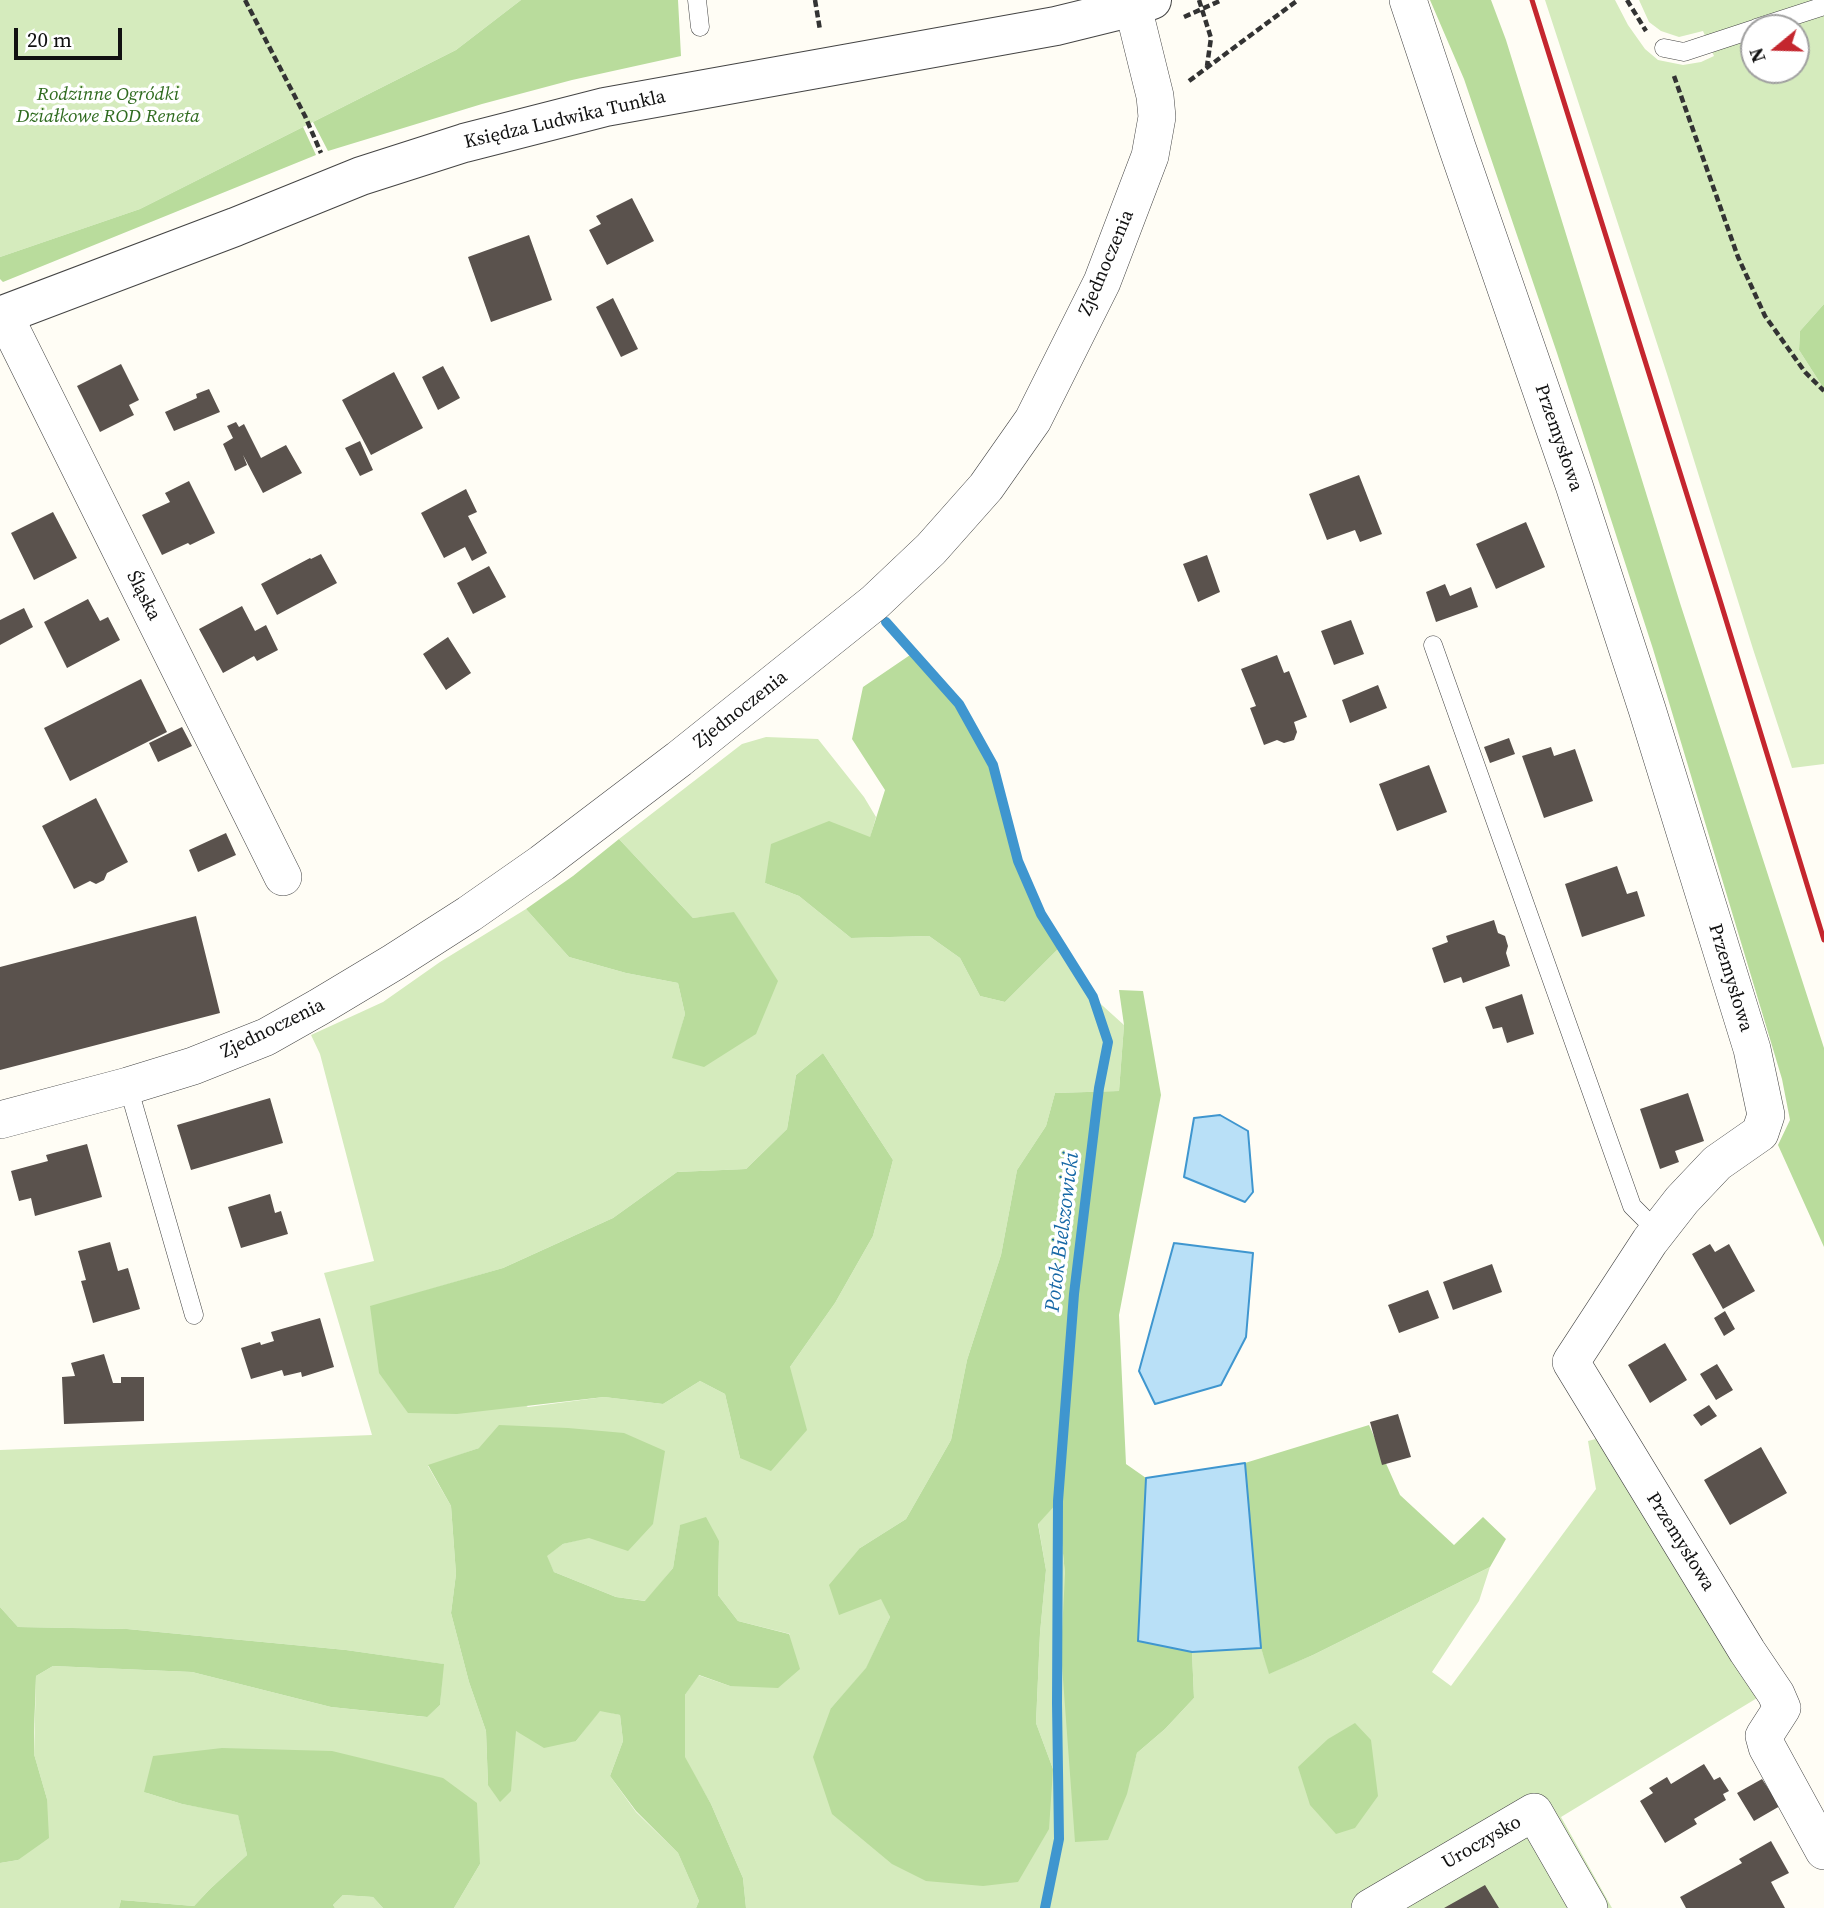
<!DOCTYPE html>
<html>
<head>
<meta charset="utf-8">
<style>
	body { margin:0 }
	#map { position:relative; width:1824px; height:1908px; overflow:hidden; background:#fffdf5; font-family:"Source Serif 4",serif }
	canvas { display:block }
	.north { position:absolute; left:1740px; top:14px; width:70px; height:70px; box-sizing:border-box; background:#fff; border:2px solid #a0a0a0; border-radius:50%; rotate:251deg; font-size:19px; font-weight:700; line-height:28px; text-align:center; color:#111 }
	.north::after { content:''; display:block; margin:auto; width:24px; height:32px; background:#c4262e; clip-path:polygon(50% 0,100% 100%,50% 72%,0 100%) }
	.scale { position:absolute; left:14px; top:28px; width:108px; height:32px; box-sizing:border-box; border:4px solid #111; border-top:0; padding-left:9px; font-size:21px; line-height:24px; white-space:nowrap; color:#111; -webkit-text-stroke:5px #fff; paint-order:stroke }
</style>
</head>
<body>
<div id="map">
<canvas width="1824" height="1908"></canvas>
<div class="north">N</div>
<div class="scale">20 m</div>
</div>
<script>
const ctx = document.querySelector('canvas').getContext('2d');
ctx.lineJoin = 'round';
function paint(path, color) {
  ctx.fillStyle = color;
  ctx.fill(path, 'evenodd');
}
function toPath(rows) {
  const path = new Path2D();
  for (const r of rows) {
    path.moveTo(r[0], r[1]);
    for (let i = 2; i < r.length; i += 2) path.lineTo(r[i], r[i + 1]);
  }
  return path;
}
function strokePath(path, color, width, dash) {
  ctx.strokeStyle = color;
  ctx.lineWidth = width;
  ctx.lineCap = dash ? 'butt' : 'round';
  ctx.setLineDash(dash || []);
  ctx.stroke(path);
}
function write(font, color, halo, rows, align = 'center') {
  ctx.font = font + ' "Source Serif 4",serif';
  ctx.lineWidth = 7;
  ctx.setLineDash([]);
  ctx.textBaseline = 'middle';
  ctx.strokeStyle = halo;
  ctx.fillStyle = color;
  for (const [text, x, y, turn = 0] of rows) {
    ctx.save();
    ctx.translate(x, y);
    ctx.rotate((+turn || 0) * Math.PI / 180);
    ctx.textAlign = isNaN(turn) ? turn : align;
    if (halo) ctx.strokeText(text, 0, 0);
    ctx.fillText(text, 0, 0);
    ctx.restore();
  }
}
paint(toPath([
	[0,0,521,0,456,50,140,209,0,257],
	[1545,0,1615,0,1628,25,1645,49,1658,60,1683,65,1701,62,1714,56,1703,31,1679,37,1661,31,1649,22,1639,0,1824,0,1824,304,1800,331,1799,350,1824,389,1824,764,1792,768,1753,649,1668,377],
	[1754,28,1796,28,1796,70,1754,70],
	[766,737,818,739,864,797,876,817,870,838,765,883,799,896,851,938,929,936,960,958,980,996,1005,1002,1061,946,1093,997,1124,1025,1119,1091,1055,1093,1046,1126,1017,1170,1001,1255,967,1360,951,1440,906,1519,860,1548,890,1617,866,1669,831,1708,1053,1769,1036,1723,1040,1633,1046,1570,1038,1523,1058,1501,1065,1574,1126,1794,1137,1753,1165,1729,1194,1698,1192,1652,1261,1648,1270,1673,1313,1655,1490,1567,1479,1601,1432,1672,1451,1686,1596,1489,1588,1441,1607,1436,1767,1692,1561,1817,1612,1908,746,1908,743,1878,711,1804,684,1757,685,1695,698,1675,730,1686,790,1634,738,1621,718,1595,719,1541,680,1526,673,1568,646,1601,616,1597,554,1572,546,1556,563,1544,589,1537,479,1448,428,1466,451,1506,456,1574,451,1613,469,1682,486,1731,488,1785,516,1731,576,1741,600,1710,620,1715,623,1741,610,1776,636,1812,678,1853,699,1901,696,1908,454,1908,480,1864,144,1792,182,1804,238,1814,247,1855,210,1889,194,1906,121,1900,119,1908,0,1908,0,1863,18,1860,47,1799,34,1754,36,1676,53,1666,192,1672,331,1707,426,1717,440,1705,443,1664,346,1650,127,1629,18,1627,0,1607,0,1450,372,1435,324,1273,374,1261,320,1054,311,1035,383,1002,440,962,526,909,569,957,626,973,678,983,685,1014,673,1058,777,981,734,913,693,918,619,839,742,744],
	[823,1053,893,1160,873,1236,835,1303,790,1367,740,1458,725,1394,700,1381,663,1404,604,1397,528,1407,370,1307,503,1268,613,1218,677,1172,746,1169,787,1129,796,1075],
	[343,1895,373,1897,383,1908,335,1908,333,1905]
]), '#d5ebbd');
paint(toPath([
	[521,0,678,0,681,56,572,80,482,104,328,151,313,122,456,50],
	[1430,0,1491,0,1506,40,1680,603,1824,1048,1824,1247,1778,1145,1790,1120,1782,1079,1653,649,1557,353,1464,79],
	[303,127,316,155,3,282,0,279,0,257,140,209],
	[1824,304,1824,389,1799,350,1800,331],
	[913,653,959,704,993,765,1018,861,1041,914,1061,946,1005,1002,980,996,960,958,929,936,851,938,799,896,765,883,771,844,829,821,870,837,885,790,852,739,863,687],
	[619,839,693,918,734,912,778,981,756,1034,704,1067,672,1058,685,1014,678,983,626,973,569,957,526,909,573,876],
	[1119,990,1143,991,1161,1095,1119,1315,1126,1464,1146,1478,1138,1640,1192,1652,1194,1698,1165,1729,1137,1753,1127,1794,1108,1840,1075,1842,1061,1652,1065,1574,1058,1502,1038,1524,1046,1570,1040,1633,1036,1723,1053,1769,1049,1829,1018,1882,983,1886,926,1881,892,1864,832,1814,813,1757,831,1708,866,1668,890,1617,881,1599,839,1615,829,1585,860,1548,906,1519,951,1440,967,1360,1001,1255,1017,1170,1046,1126,1055,1093,1119,1091,1124,1025],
	[823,1053,893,1160,873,1236,835,1303,790,1367,807,1430,771,1471,740,1458,725,1394,700,1381,663,1404,604,1397,457,1414,408,1413,379,1373,370,1306,503,1268,613,1218,677,1172,746,1169,787,1129,796,1075],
	[499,1425,568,1428,624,1433,665,1451,653,1524,628,1551,589,1538,563,1544,547,1556,554,1572,616,1597,645,1601,673,1568,680,1525,706,1517,719,1541,718,1595,738,1621,789,1634,800,1669,778,1688,730,1686,699,1675,685,1695,685,1757,711,1804,743,1878,746,1908,696,1908,699,1901,678,1853,636,1811,610,1776,623,1741,620,1715,600,1711,576,1741,544,1748,516,1731,511,1791,500,1802,488,1785,486,1731,469,1682,451,1613,456,1574,451,1506,428,1465,479,1448],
	[1369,1425,1400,1495,1454,1545,1483,1517,1506,1539,1490,1567,1313,1655,1269,1674,1261,1648,1245,1463],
	[0,1607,18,1627,127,1629,346,1650,444,1664,440,1705,427,1717,331,1707,192,1672,53,1666,36,1676,34,1733,34,1754,47,1799,49,1838,18,1860,0,1863],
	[1355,1723,1371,1740,1378,1796,1355,1828,1336,1834,1310,1805,1298,1767,1328,1739],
	[222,1748,332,1751,443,1778,477,1803,480,1864,454,1908,383,1908,373,1897,343,1895,333,1905,335,1908,119,1908,121,1900,194,1906,210,1889,247,1855,238,1815,182,1804,144,1792,153,1756]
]), '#b9dc9c');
const water = toPath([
	[1220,1115,1248,1131,1253,1192,1245,1202,1184,1177,1194,1118,1220,1115],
	[1174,1243,1253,1253,1246,1337,1221,1385,1155,1404,1139,1371,1174,1243],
	[1245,1463,1261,1648,1192,1652,1138,1641,1146,1478,1245,1463]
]);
paint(water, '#b9e0f7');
strokePath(water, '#3f96cf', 2);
strokePath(toPath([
	[886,622,959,704,993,765,1018,861,1041,914,1093,997,1108,1042,1099,1088,1074,1294,1058,1501,1057,1703,1059,1839,1045,1908]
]), '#3f96cf', 10);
paint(toPath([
	[632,198,654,241,607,265,589,230,601,224,596,216],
	[529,235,552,300,491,322,468,257],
	[613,298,638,349,621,357,596,307],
	[121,364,139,400,129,405,134,415,100,432,77,386],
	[443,366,460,398,438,410,422,377],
	[394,372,423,428,371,455,342,400],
	[209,389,220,412,174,431,165,412,197,398,196,394],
	[236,422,239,427,244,424,261,458,286,445,302,473,263,493,243,455,247,465,235,471,223,444,233,438,227,426],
	[360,441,373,470,360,476,345,448],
	[1359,475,1382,534,1360,542,1355,530,1327,540,1309,494],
	[189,481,215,533,190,545,188,543,162,555,142,515,170,502,165,493],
	[466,489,477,512,468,516,487,553,472,561,465,547,444,558,421,513],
	[53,512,77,558,34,580,11,533],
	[1526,522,1545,567,1496,589,1476,544],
	[321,554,337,583,277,615,261,584,310,558,311,559],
	[1207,555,1220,592,1198,602,1183,564],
	[489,566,506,597,473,614,457,583],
	[1445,584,1450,596,1471,587,1478,607,1436,622,1426,592],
	[88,599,100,621,108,617,120,640,67,668,44,622],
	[242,606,255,631,266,625,278,650,257,661,254,656,223,673,199,629],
	[24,608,33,627,0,645,0,620],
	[1351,620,1364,654,1334,665,1321,631],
	[448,637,471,673,446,690,423,654],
	[1277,655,1284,673,1289,671,1307,717,1294,722,1297,732,1294,740,1284,743,1277,740,1264,745,1250,708,1256,706,1241,669],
	[141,679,167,732,70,781,44,728],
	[1378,685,1387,708,1350,723,1342,700],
	[182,727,192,746,158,762,149,743],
	[1509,738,1515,754,1490,763,1484,747],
	[1551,747,1554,756,1575,749,1593,801,1544,818,1522,756],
	[1429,765,1447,812,1397,831,1379,784],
	[96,798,128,862,107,873,104,880,96,884,90,881,74,889,42,826],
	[226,833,236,855,198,872,189,850],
	[1617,866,1627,894,1637,891,1645,916,1582,937,1565,884],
	[196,916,220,1013,0,1070,0,967],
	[1494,920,1498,933,1505,936,1508,946,1506,953,1510,966,1463,983,1461,977,1444,983,1432,948,1448,942,1446,936],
	[1522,994,1534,1034,1507,1043,1502,1027,1493,1029,1485,1007],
	[1688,1093,1704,1141,1675,1151,1679,1162,1660,1169,1640,1109],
	[270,1098,283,1143,191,1170,177,1125],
	[87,1144,102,1197,35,1216,31,1198,19,1201,11,1171,48,1161,46,1155],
	[270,1194,275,1213,281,1211,288,1234,241,1248,228,1207],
	[110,1242,118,1271,128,1268,140,1309,93,1323,81,1281,86,1280,78,1251],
	[1710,1244,1715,1252,1729,1244,1755,1291,1723,1309,1692,1254],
	[1492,1264,1502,1292,1453,1310,1443,1282],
	[1428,1290,1439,1318,1399,1333,1388,1305],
	[1725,1311,1735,1329,1724,1336,1714,1318],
	[320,1318,334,1367,302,1377,301,1372,284,1376,282,1370,251,1379,241,1348,260,1342,261,1345,274,1341,271,1332],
	[1665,1343,1687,1380,1650,1403,1628,1365],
	[104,1354,113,1383,121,1383,121,1377,144,1377,144,1421,64,1424,62,1377,75,1376,71,1363],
	[1717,1364,1733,1390,1716,1400,1700,1374],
	[1709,1405,1717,1416,1701,1426,1693,1415],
	[1398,1414,1411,1457,1382,1465,1370,1422],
	[1761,1447,1787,1493,1730,1525,1704,1480],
	[1704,1764,1714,1780,1720,1777,1729,1791,1723,1794,1726,1800,1694,1819,1697,1824,1665,1843,1640,1801,1653,1793,1649,1788,1667,1777,1671,1784],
	[1762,1779,1780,1806,1754,1821,1737,1793],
	[1771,1841,1789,1873,1771,1882,1785,1908,1686,1908,1680,1897,1742,1863,1739,1859],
	[1485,1885,1499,1908,1444,1908]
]), '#5a524d');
const service = toPath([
	[697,0,700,27],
	[1756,28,1824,6],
	[1664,48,1684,52,1754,29],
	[1433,645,1632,1206,1657,1231],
	[128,1086,194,1315]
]);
const minor = toPath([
	[1408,0,1457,147,1574,485,1647,709,1752,1049,1766,1115,1760,1133,1717,1163,1682,1200,1650,1241,1571,1362,1747,1651,1776,1694,1782,1708,1764,1736,1767,1747,1824,1851],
	[4,315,283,877],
	[0,1120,128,1086,193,1066,266,1037,319,1007,394,962,469,914,542,863,679,759,875,602,931,549,986,487,1033,420,1102,282,1150,156,1157,117,1155,96,1133,7],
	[1370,1908,1534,1812,1589,1908]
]);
const tertiary = toPath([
	[0,316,235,227,361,176,464,143,605,107,1056,26,1133,7,1152,0]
]);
strokePath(service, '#444', 19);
strokePath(minor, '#444', 38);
strokePath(tertiary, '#444', 40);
strokePath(toPath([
	[245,0,305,116,321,153],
	[815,0,820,30],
	[1199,0,1211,38,1207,66],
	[1627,0,1646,31],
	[1184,17,1222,0],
	[1674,76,1738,257,1765,316,1805,372,1824,391],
	[1189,81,1298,0]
]), '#333', 4.5, [7, 3.5]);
strokePath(service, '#fff', 18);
strokePath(minor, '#fff', 37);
strokePath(tertiary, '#fff', 38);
strokePath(toPath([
	[1532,0,1719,597,1824,940]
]), '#c4262e', 5);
write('italic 19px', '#2f6b1f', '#fff', [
	["Rodzinne Ogródki",108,95],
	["Działkowe ROD Reneta",108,117]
]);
write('19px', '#111', '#fff', [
	["Księdza Ludwika Tunkla",565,120,-13],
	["Zjednoczenia",1107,263,-67],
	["Przemysłowa",1558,438,71],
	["Śląska",143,596,63],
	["Zjednoczenia",741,710,-38],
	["Przemysłowa",1730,978,73],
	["Zjednoczenia",273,1029,-26],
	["Przemysłowa",1680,1542,58],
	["Uroczysko",1482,1843,-30]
]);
write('italic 21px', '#1768a6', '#fff', [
	["Potok Bielszowicki",1063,1232,-83]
]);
</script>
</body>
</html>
